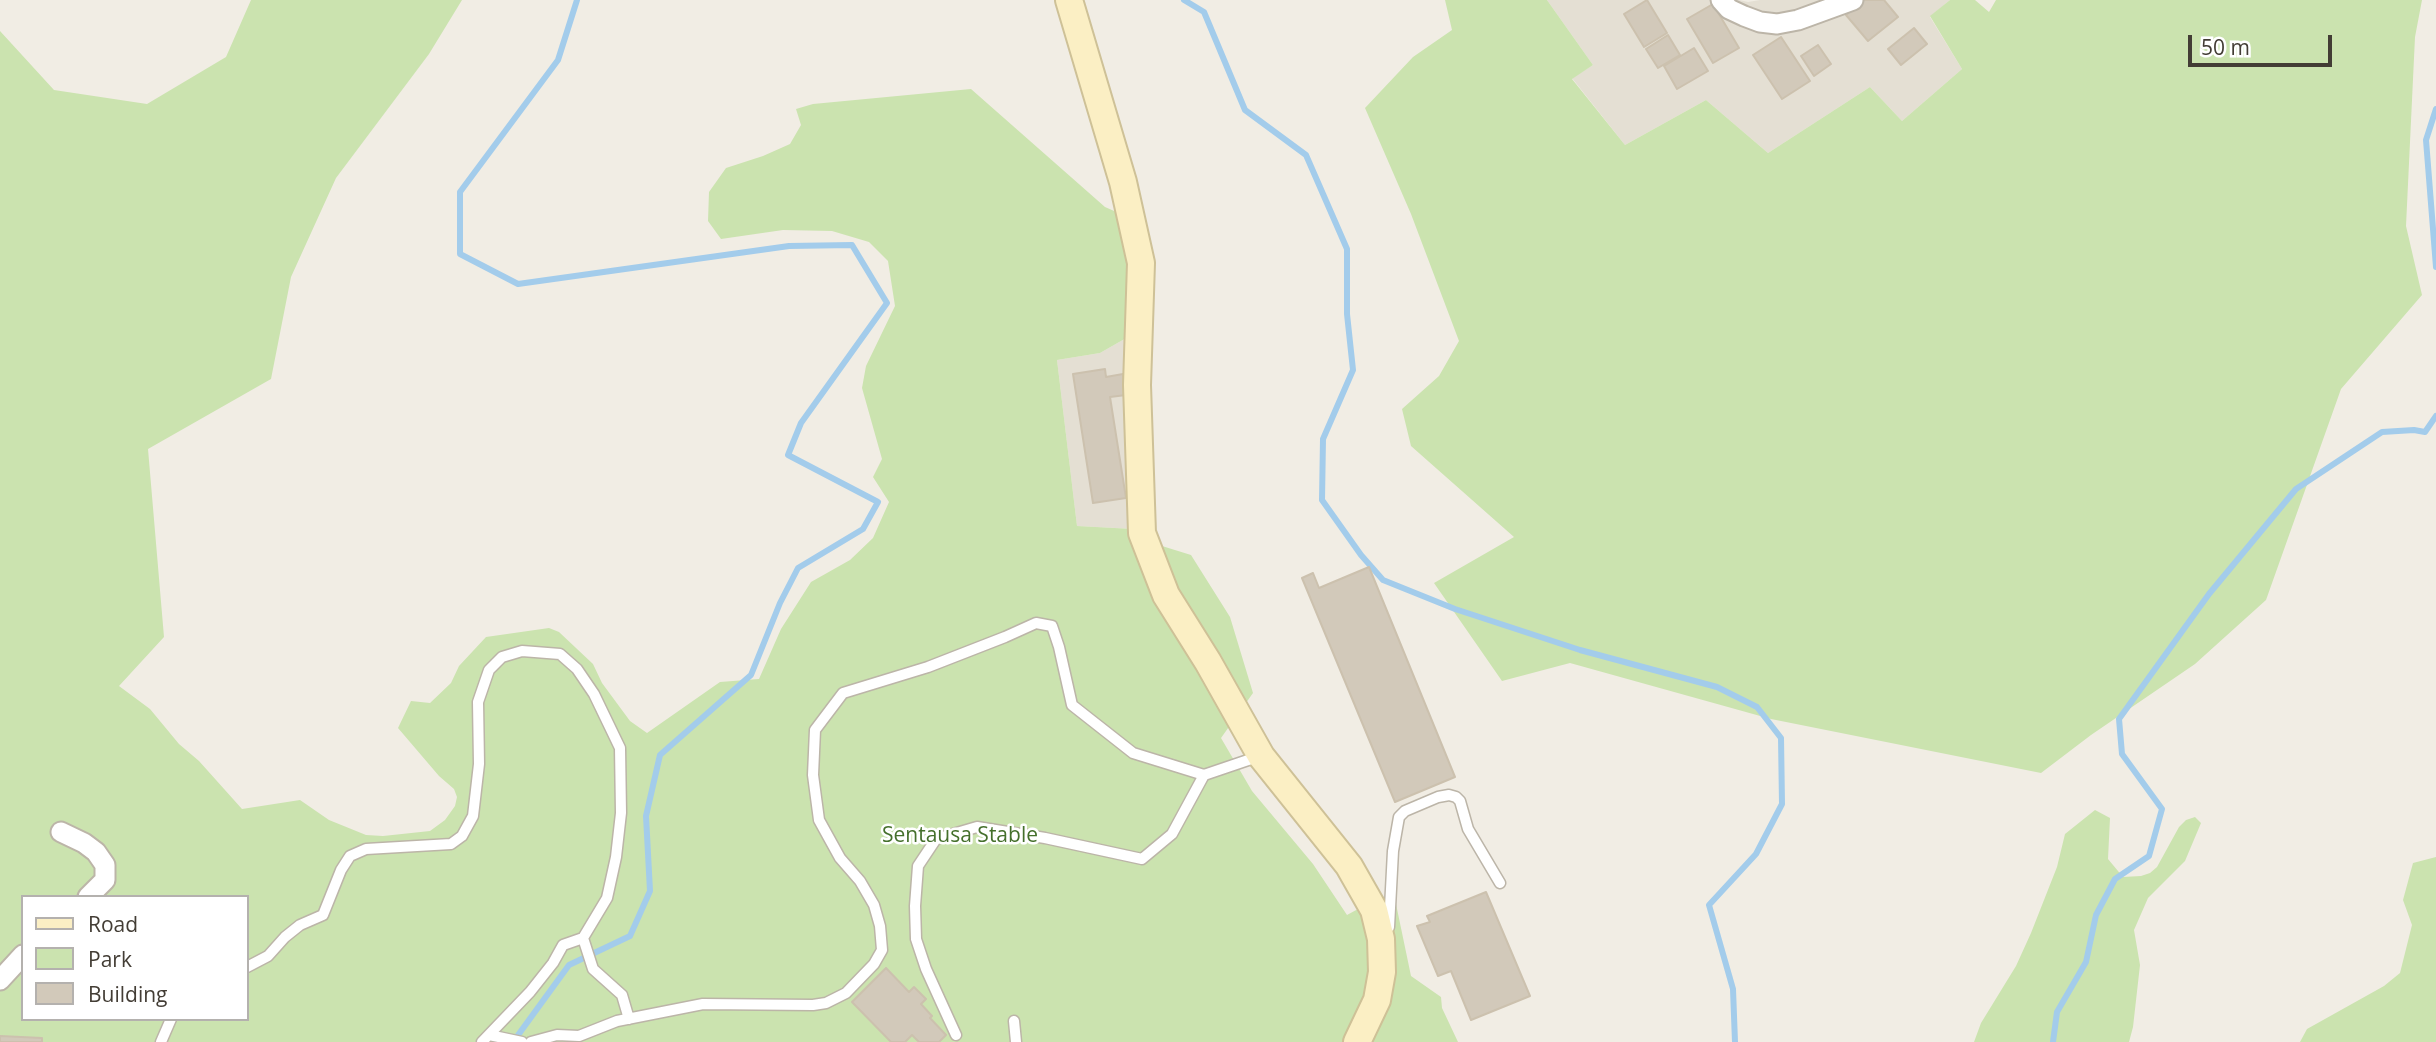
<!DOCTYPE html>
<html>
<head>
<meta charset="utf-8">
<style>
	body { margin:0 }
	#map { position:relative; width:2436px; height:1042px; overflow:hidden; background:#f1ede4; font-family:"Open Sans",sans-serif }
	canvas { display:block }
	.legend { position:absolute; left:21px; top:895px; width:228px; height:126px; box-sizing:border-box; background:#fff; border:2px solid #b4b1ae; margin:0; padding:9px 12px; list-style:none; font-size:21px; color:#433d35 }
	.legend li { display:flex; align-items:center; gap:14px; height:35px }
	.legend b { width:35px; border:2px solid #b4b1ae }
	.scale { position:absolute; left:2188px; top:35px; width:144px; height:32px; box-sizing:border-box; border:4px solid #433d35; border-top:0; padding-left:9px; font-size:21px; line-height:24px; white-space:nowrap; color:#433d35; -webkit-text-stroke:5px #fff; paint-order:stroke }
</style>
</head>
<body>
<div id="map">
<canvas width="2436" height="1042"></canvas>
<ul class="legend">
<li><b style="height:9px;background:#fbefc4"></b>Road</li>
<li><b style="height:19px;background:#cbe3af"></b>Park</li>
<li><b style="height:19px;background:#d2c9ba"></b>Building</li>
</ul>
<div class="scale">50 m</div>
</div>
<script>
const ctx = document.querySelector('canvas').getContext('2d');
ctx.lineJoin = 'round';
function paint(path, color) {
  ctx.fillStyle = color;
  ctx.fill(path, 'evenodd');
}
function toPath(rows) {
  const path = new Path2D();
  for (const r of rows) {
    path.moveTo(r[0], r[1]);
    for (let i = 2; i < r.length; i += 2) path.lineTo(r[i], r[i + 1]);
  }
  return path;
}
function strokePath(path, color, width, dash) {
  ctx.strokeStyle = color;
  ctx.lineWidth = width;
  ctx.lineCap = dash ? 'butt' : 'round';
  ctx.setLineDash(dash || []);
  ctx.stroke(path);
}
function write(font, color, halo, rows, align = 'center') {
  ctx.font = font + ' "Open Sans",sans-serif';
  ctx.lineWidth = 5;
  ctx.setLineDash([]);
  ctx.textBaseline = 'middle';
  ctx.strokeStyle = halo;
  ctx.fillStyle = color;
  for (const [text, x, y, turn = 0] of rows) {
    ctx.save();
    ctx.translate(x, y);
    ctx.rotate((+turn || 0) * Math.PI / 180);
    ctx.textAlign = isNaN(turn) ? turn : align;
    if (halo) ctx.strokeText(text, 0, 0);
    ctx.fillText(text, 0, 0);
    ctx.restore();
  }
}
paint(toPath([
	[1547,0,1739,0,1748,2,1760,0,1950,0,1930,17,1962,69,1902,121,1870,87,1768,153,1706,100,1625,145,1572,78,1593,65],
	[1128,337,1152,352,1152,387,1145,437,1152,530,1077,526,1057,360,1100,353]
]), '#e4dfd3');
paint(toPath([
	[251,0,462,0,429,54,336,178,291,277,271,379,148,449,164,637,119,686,150,709,179,744,199,761,242,809,300,800,329,820,366,835,383,836,430,831,445,820,455,806,457,797,454,789,439,776,398,728,411,701,430,703,451,683,459,666,486,637,549,628,559,632,593,664,602,683,630,721,647,733,720,682,759,679,781,629,811,582,850,560,873,538,889,502,873,477,882,459,862,388,866,366,895,306,888,261,869,242,832,231,783,230,721,239,708,221,709,192,726,168,763,156,790,144,801,125,796,109,813,104,971,89,1105,207,1121,214,1131,287,1128,337,1100,353,1057,360,1077,526,1152,530,1162,546,1191,555,1230,617,1253,693,1221,738,1252,791,1313,864,1347,915,1382,896,1396,904,1411,976,1441,997,1442,1008,1458,1042,0,1042,0,31,54,90,147,104,226,57],
	[23,897,247,897,247,1019,23,1019],
	[1445,0,1547,0,1593,65,1572,79,1625,145,1706,100,1768,153,1870,87,1902,121,1962,69,1930,16,1950,0,1975,0,1989,12,1996,0,2422,0,2415,37,2406,226,2422,295,2341,389,2266,600,2195,664,2091,735,2041,773,1771,719,1570,663,1502,681,1434,583,1514,537,1411,446,1402,409,1439,376,1459,341,1411,214,1365,108,1413,57,1452,30],
	[2095,810,2110,818,2108,859,2123,877,2141,876,2150,873,2157,867,2179,827,2186,820,2195,817,2201,823,2185,861,2148,898,2134,930,2140,965,2133,1027,2129,1042,1974,1042,1981,1023,2016,966,2031,933,2057,867,2065,834],
	[2436,857,2436,1042,2300,1042,2307,1029,2384,986,2400,973,2412,925,2403,900,2413,863]
]), '#cbe3af');
strokePath(toPath([
	[1184,0,1204,12,1245,110,1306,155,1347,249,1347,314,1353,370,1323,439,1322,500,1361,555,1383,580,1455,609,1580,650,1717,687,1757,707,1781,738,1782,804,1756,854,1709,905,1733,989,1735,1042],
	[2436,109,2426,140,2436,267],
	[513,1042,569,965,630,936,650,891,646,816,660,755,751,675,780,603,798,568,863,529,878,502,788,455,801,423,887,303,852,245,789,246,518,284,460,254,460,192,558,60,577,0],
	[2053,1042,2057,1012,2086,962,2096,915,2115,879,2149,856,2162,809,2122,754,2119,719,2209,594,2296,489,2382,432,2414,430,2425,432,2436,416]
]), '#a3cceb', 6);
const building = toPath([
	[1647,0,1667,33,1644,47,1624,14,1647,0],
	[1864,0,1884,0,1898,17,1868,41,1846,15,1864,0],
	[1713,4,1739,48,1713,63,1687,19,1713,4],
	[1914,28,1927,44,1901,65,1888,49,1914,28],
	[1668,35,1680,55,1658,68,1646,49,1668,35],
	[1781,37,1810,81,1782,99,1753,55,1781,37],
	[1818,45,1831,64,1814,76,1801,56,1818,45],
	[1694,48,1708,71,1677,89,1664,66,1694,48],
	[1105,369,1106,377,1123,374,1126,395,1110,397,1126,498,1093,503,1073,374,1105,369],
	[1369,567,1455,777,1395,802,1302,578,1313,573,1319,588,1369,567],
	[1486,892,1530,996,1471,1020,1451,971,1438,976,1417,926,1430,922,1427,916,1486,892],
	[886,968,909,992,914,987,926,999,921,1004,932,1016,930,1018,946,1035,939,1042,919,1042,912,1035,905,1042,891,1042,852,1002,886,968],
	[0,1036,42,1038,42,1042,0,1042,0,1036]
]);
paint(building, '#d2c9ba');
strokePath(building, '#ccc1ae', 2);
const lane = toPath([
	[1389,927,1393,851,1399,817,1405,811,1438,797,1449,795,1456,797,1460,801,1468,829,1500,883],
	[583,938,593,969,622,995,629,1019],
	[247,967,268,956,285,937,300,925,323,915,341,870,350,856,366,849,451,844,462,836,473,816,479,764,478,702,489,670,502,657,522,651,560,654,577,669,594,694,620,748,621,813,616,857,607,898,583,938,563,945,553,963,530,992,482,1042],
	[1014,1021,1016,1042],
	[489,1035,522,1042],
	[956,1035,926,969,916,939,915,906,918,866,936,839,977,827,1045,838,1142,859,1172,834,1204,775,1260,756],
	[161,1042,171,1019],
	[531,1042,557,1035,579,1036,617,1021,703,1004,813,1005,826,1003,846,993,874,964,882,950,880,926,874,905,860,881,840,858,819,820,813,775,815,730,843,693,928,667,1005,637,1036,623,1052,626,1059,647,1072,705,1133,753,1204,775]
]);
const street = toPath([
	[1721,0,1729,9,1744,16,1760,22,1777,24,1798,20,1853,0],
	[61,832,84,843,96,852,105,865,105,880,88,897],
	[0,980,23,955]
]);
const secondary = toPath([
	[1069,0,1123,182,1141,263,1137,385,1142,533,1166,595,1208,662,1261,756,1349,866,1374,910,1381,939,1382,972,1377,1000,1357,1042]
]);
strokePath(lane, '#bcb5a8', 13);
strokePath(street, '#bcb5a8', 23);
strokePath(secondary, '#cec197', 30);
strokePath(lane, '#fff', 10);
strokePath(street, '#fff', 19);
strokePath(secondary, '#fbefc4', 26);
write('21px', '#45702c', '#fff', [
	["Sentausa Stable",960,836]
]);
</script>
</body>
</html>
